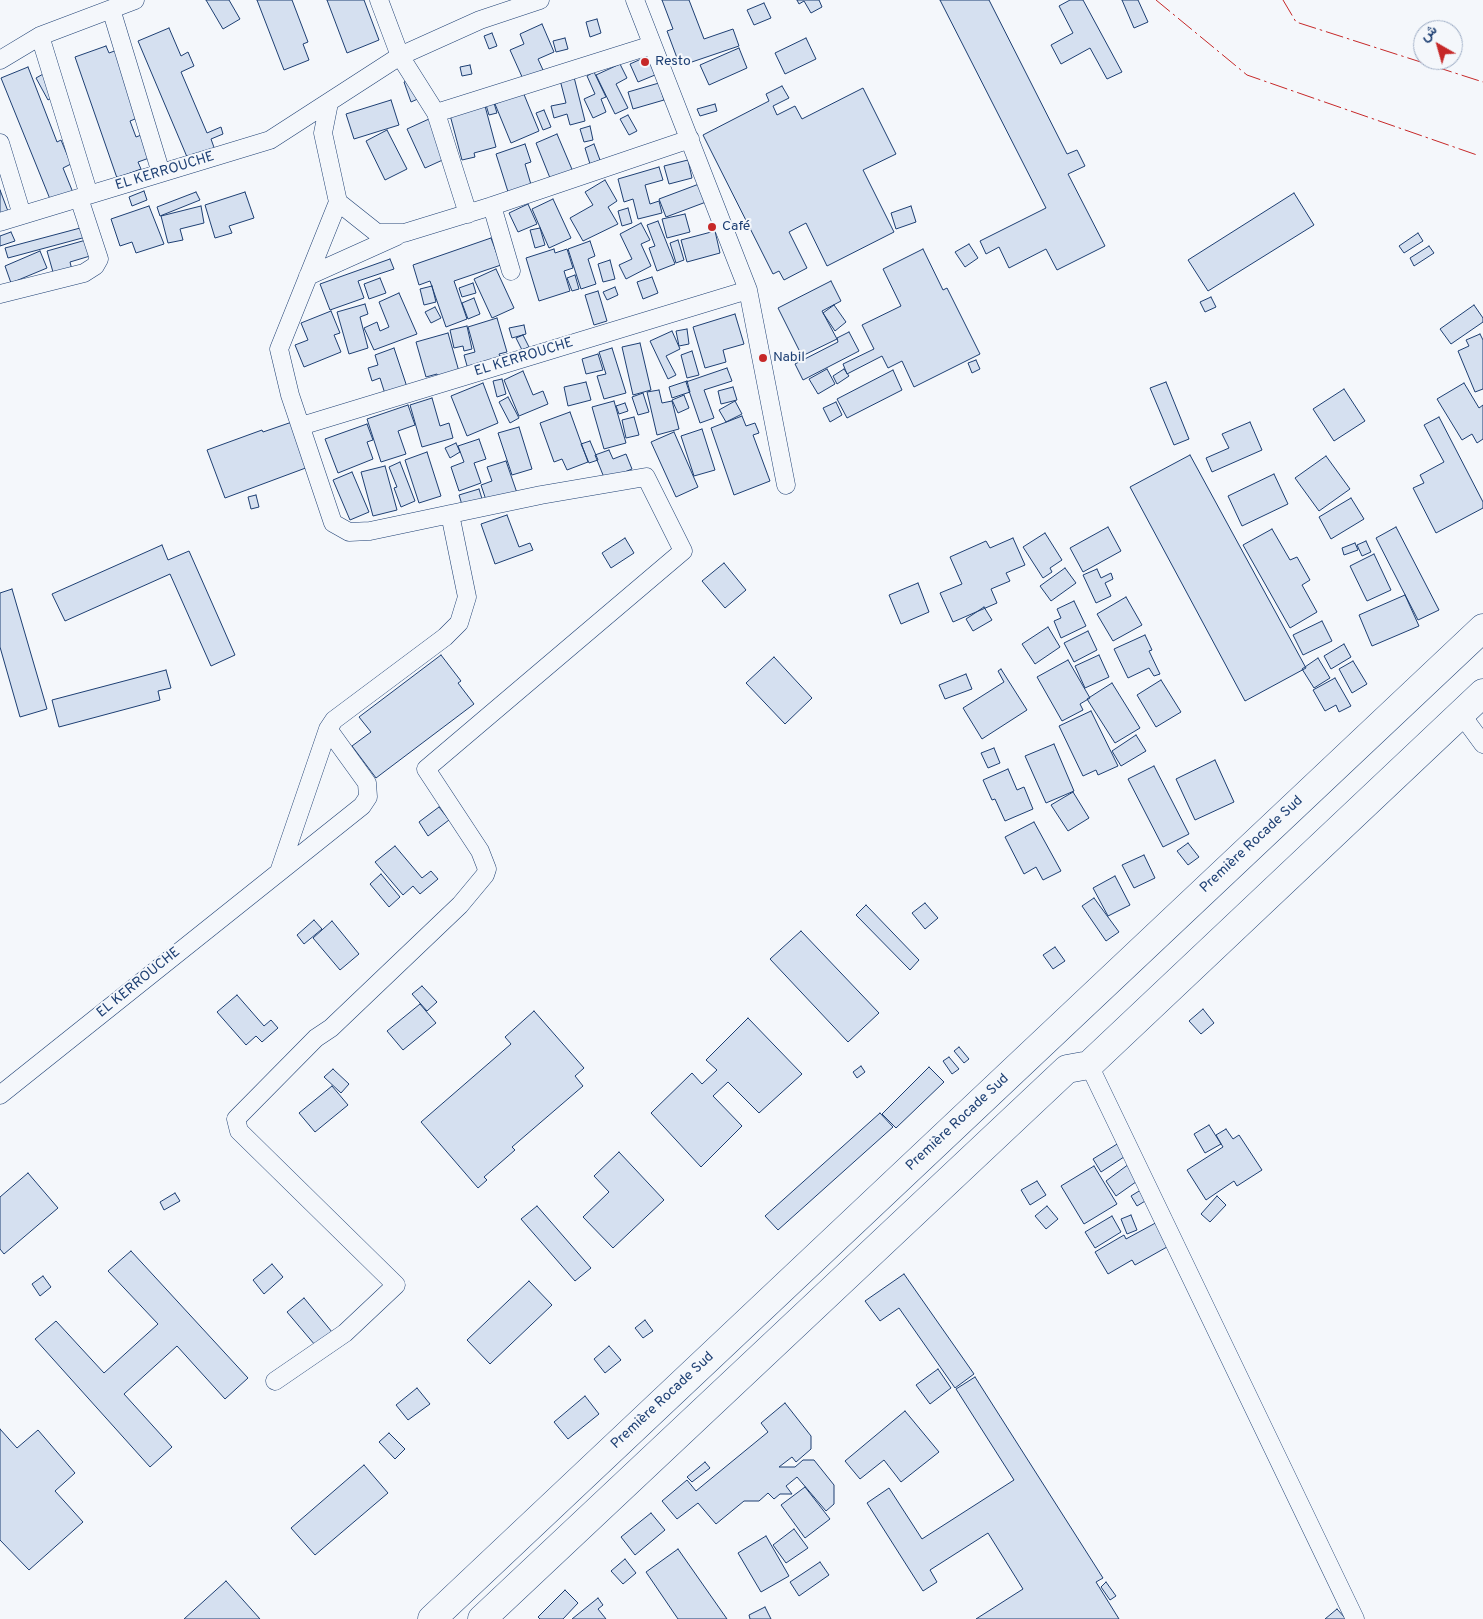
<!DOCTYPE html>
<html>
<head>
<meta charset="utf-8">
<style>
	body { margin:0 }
	#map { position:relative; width:1483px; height:1619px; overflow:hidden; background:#f4f7fb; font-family:Overpass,Vazirmatn,sans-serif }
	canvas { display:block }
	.north { position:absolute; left:1413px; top:20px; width:50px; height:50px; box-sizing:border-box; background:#f4f7fb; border:1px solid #9eadc5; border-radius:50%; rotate:322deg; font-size:14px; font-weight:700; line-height:20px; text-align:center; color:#1d3f73 }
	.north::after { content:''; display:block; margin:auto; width:18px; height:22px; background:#c62828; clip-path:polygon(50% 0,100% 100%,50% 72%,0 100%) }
</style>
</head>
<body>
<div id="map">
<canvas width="1483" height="1619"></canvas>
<div class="north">ش</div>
</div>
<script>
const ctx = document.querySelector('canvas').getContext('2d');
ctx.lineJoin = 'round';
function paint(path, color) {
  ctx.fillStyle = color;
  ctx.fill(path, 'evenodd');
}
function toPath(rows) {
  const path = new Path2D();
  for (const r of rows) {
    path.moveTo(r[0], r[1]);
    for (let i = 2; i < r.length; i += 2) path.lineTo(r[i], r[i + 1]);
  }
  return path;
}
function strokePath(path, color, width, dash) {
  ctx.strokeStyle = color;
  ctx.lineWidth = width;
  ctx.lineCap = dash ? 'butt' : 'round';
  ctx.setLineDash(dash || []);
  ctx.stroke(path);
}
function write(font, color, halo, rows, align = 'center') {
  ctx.font = font + ' Overpass,sans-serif';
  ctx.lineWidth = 4;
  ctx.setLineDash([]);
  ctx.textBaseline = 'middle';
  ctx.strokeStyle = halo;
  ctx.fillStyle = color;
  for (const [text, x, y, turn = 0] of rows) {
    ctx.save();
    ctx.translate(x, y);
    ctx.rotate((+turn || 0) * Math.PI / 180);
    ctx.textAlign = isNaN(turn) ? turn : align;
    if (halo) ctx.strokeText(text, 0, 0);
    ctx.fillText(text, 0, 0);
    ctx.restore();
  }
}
const building = toPath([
	[206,0,229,0,240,19,223,29,206,0],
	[257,0,292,0,308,42,303,44,309,60,284,70,257,0],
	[327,0,364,0,379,40,347,53,327,0],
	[662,0,689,0,704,39,733,29,739,46,680,66,667,31,673,29,662,0],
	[797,0,819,0,822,7,811,13,804,1,799,4,797,0],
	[940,0,989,0,1067,154,1077,150,1085,166,1068,174,1105,246,1057,270,1046,249,1009,268,999,247,986,254,980,241,1046,208,940,0],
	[1070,0,1083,0,1122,72,1107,79,1090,48,1061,64,1051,45,1073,33,1059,6,1070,0],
	[1122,0,1138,0,1148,22,1134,28,1122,0],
	[764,3,771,18,754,25,747,10,764,3],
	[597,19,601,33,590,37,586,22,597,19],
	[542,24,554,52,538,59,543,70,523,79,510,50,524,44,520,34,542,24],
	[169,28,181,56,188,52,194,66,181,72,207,133,221,127,223,134,211,139,216,153,190,164,138,41,169,28],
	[492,33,497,46,489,49,484,36,492,33],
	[565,38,568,49,556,52,553,41,565,38],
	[806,38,816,59,785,74,775,53,806,38],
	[106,46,109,53,120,49,140,117,130,121,136,137,144,134,152,157,138,162,141,169,117,178,75,57,106,46],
	[739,48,747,68,709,85,700,65,739,48],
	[648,56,655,75,638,82,630,64,648,56],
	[620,64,627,78,616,84,628,108,615,114,596,75,620,64],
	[470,65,472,74,462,76,460,67,470,65],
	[28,67,57,142,61,140,71,164,63,168,74,195,52,204,1,78,28,67],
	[594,72,606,97,601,99,606,112,593,118,584,99,595,94,587,76,594,72],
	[45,73,57,95,48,100,36,78,45,73],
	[574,77,585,121,570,125,567,114,554,118,551,106,566,103,560,80,574,77],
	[413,78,420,98,411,102,404,82,413,78],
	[659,83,664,100,633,109,628,92,659,83],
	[782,86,789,98,773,106,777,115,795,106,802,119,863,88,896,154,863,170,894,232,827,266,806,223,789,232,807,268,784,280,779,271,773,274,703,135,769,101,766,94,782,86],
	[523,92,539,131,511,143,495,104,523,92],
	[391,100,399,125,354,139,346,114,391,100],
	[494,103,497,113,489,115,486,105,494,103],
	[715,104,717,111,700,116,697,109,715,104],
	[485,106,496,147,474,153,475,157,462,160,450,115,485,106],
	[544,110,551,127,543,130,536,113,544,110],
	[628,115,637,131,629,135,620,119,628,115],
	[429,119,447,158,425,168,407,129,429,119],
	[590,126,593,140,584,142,580,129,590,126],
	[387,130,407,169,385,180,366,141,387,130],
	[557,134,574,174,552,183,536,143,557,134],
	[525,144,531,162,525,164,532,188,509,195,496,154,525,144],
	[594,144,600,160,590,164,585,148,594,144],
	[688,160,692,178,669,184,664,166,688,160],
	[659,167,663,180,645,185,650,204,659,201,662,213,638,219,633,199,624,202,618,179,659,167],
	[605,180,617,201,608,207,618,224,583,241,570,218,593,205,585,192,605,180],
	[699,184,706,202,666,217,659,199,699,184],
	[0,190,9,214,0,217,0,190],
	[144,191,147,200,132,206,129,197,144,191],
	[196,192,200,200,160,216,157,207,196,192],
	[245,192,254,218,229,226,232,233,215,238,205,205,245,192],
	[1294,193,1314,225,1208,291,1188,260,1294,193],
	[553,199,571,238,549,248,532,209,553,199],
	[528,204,537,224,518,232,509,213,528,204],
	[149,206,164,244,136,253,132,242,120,246,111,219,149,206],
	[201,206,204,223,180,229,183,240,168,243,161,216,201,206],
	[911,206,916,222,896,229,891,213,911,206],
	[628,208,632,223,622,226,618,211,628,208],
	[685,214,690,232,667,238,662,219,685,214],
	[658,221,675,264,657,271,649,248,655,246,647,225,658,221],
	[641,223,650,240,641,244,651,266,626,279,619,265,632,259,620,234,641,223],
	[84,227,86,237,8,258,5,248,84,227],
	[540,228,545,245,535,248,530,230,540,228],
	[715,231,720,253,687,262,681,240,715,231],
	[11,232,15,241,0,246,0,236,11,232],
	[1418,233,1423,241,1404,253,1399,246,1418,233],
	[491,238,501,265,454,281,467,319,446,327,430,281,419,285,413,265,491,238],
	[86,240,90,256,70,262,73,274,55,279,47,251,86,240],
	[678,240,684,260,676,263,670,243,678,240],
	[590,241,595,256,588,259,596,284,581,289,568,249,590,241],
	[969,244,978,258,965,267,955,252,969,244],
	[1429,246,1434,253,1414,266,1410,258,1429,246],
	[554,249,555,253,567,249,573,268,564,271,570,291,539,301,526,258,554,249],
	[923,249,943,290,947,288,980,354,914,387,902,361,888,368,882,356,847,374,843,364,874,349,862,325,901,306,883,269,923,249],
	[40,251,47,268,11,283,5,266,40,251],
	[390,259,394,269,358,281,364,298,330,310,320,284,390,259],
	[610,260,615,279,603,282,598,264,610,260],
	[496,269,514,308,492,318,474,279,496,269],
	[575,275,579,289,572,291,567,278,575,275],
	[652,277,658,293,643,299,637,282,652,277],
	[380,278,386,293,369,299,364,284,380,278],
	[831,281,841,301,822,311,837,339,802,356,778,308,831,281],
	[473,283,476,293,462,297,459,288,473,283],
	[432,286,436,302,424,305,420,289,432,286],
	[615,287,618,295,607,300,603,292,615,287],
	[598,291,607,321,594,325,585,295,598,291],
	[399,293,417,334,374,350,364,328,377,322,380,331,389,327,379,302,399,293],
	[1211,297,1216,307,1205,312,1200,302,1211,297],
	[474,298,480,314,468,319,462,303,474,298],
	[365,304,368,314,360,317,368,348,349,354,337,312,365,304],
	[834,305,846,322,835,331,823,313,834,305],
	[1474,305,1483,318,1483,322,1451,344,1440,329,1474,305],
	[435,307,441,318,431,323,425,312,435,307],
	[331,311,340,333,334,335,341,352,304,367,295,345,308,340,301,323,331,311],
	[735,314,744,344,723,350,726,362,705,368,693,327,735,314],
	[497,318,507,352,499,354,502,363,469,373,464,355,475,352,468,327,497,318],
	[524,325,526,334,512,338,509,328,524,325],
	[467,326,472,349,464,351,463,346,454,348,450,330,467,326],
	[687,329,689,344,679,346,676,331,687,329],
	[672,331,680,349,666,356,676,375,668,379,650,341,672,331],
	[849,332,859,351,803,380,795,364,838,342,837,338,849,332],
	[448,333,460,375,439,381,437,374,426,377,416,342,448,333],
	[1480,334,1483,340,1483,389,1475,392,1458,351,1469,346,1466,340,1480,334],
	[523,335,529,347,522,350,516,338,523,335],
	[640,343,651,390,633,395,622,347,640,343],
	[394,348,408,390,386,397,380,378,372,381,368,368,378,365,375,355,394,348],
	[612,348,626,393,604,399,597,376,606,374,599,352,612,348],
	[692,351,699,375,687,378,681,355,692,351],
	[598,354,603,370,586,374,582,359,598,354],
	[976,360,980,369,972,373,968,363,976,360],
	[727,368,732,381,704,390,714,418,700,423,686,382,727,368],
	[827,369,835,384,818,394,809,379,827,369],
	[844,369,849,376,837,384,833,376,844,369],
	[893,370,902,390,847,418,837,399,893,370],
	[523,371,533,395,543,391,548,404,519,416,504,380,523,371],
	[502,379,506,394,497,397,493,381,502,379],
	[687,381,690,392,672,398,669,387,687,381],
	[586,382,591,400,568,406,564,387,586,382],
	[1166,382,1189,439,1174,445,1150,388,1166,382],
	[483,383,498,423,467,436,451,396,483,383],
	[1464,383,1479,408,1483,405,1483,439,1477,443,1472,434,1462,440,1437,399,1464,383],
	[733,387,737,400,721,404,718,391,733,387],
	[1344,389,1365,421,1334,441,1313,409,1344,389],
	[659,390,662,403,672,401,679,429,657,435,647,392,659,390],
	[643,393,649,412,638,415,632,397,643,393],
	[684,395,689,408,678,413,672,400,684,395],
	[508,397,519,418,510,423,499,402,508,397],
	[432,398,440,426,449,423,453,438,422,447,410,405,432,398],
	[614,401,626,443,604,449,592,407,614,401],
	[735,401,742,414,726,422,719,410,735,401],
	[836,402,842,415,830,422,823,408,836,402],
	[625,403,628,411,619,414,616,406,625,403],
	[408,405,415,425,398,431,406,454,381,462,367,419,408,405],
	[570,412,588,462,567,470,562,459,554,462,540,423,570,412],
	[742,416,746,426,755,423,759,433,753,435,770,481,734,495,711,428,742,416],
	[634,417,639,435,626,438,622,420,634,417],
	[1439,417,1483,502,1483,508,1436,533,1413,488,1424,483,1420,475,1444,462,1424,425,1439,417],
	[295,421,311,466,225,498,207,450,262,430,263,432,295,421],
	[1250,422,1262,450,1212,472,1206,458,1229,448,1222,434,1250,422],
	[367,424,373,440,367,442,373,459,338,473,325,439,367,424],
	[519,427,532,469,512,475,498,433,519,427],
	[702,429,715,470,694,476,681,436,702,429],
	[674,432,698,487,676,497,651,442,674,432],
	[479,439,486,459,474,463,481,483,459,491,451,467,464,462,458,446,479,439],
	[590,441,598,460,589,463,581,444,590,441],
	[456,443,460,452,450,458,445,448,456,443],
	[609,450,613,459,626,454,632,469,605,480,595,455,609,450],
	[427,452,441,496,419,503,405,460,427,452],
	[1190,455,1306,668,1245,701,1130,487,1190,455],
	[1326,456,1350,489,1319,511,1295,478,1326,456],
	[506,461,517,493,487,503,481,485,492,481,487,467,506,461],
	[400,462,415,501,401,507,394,488,397,487,389,467,400,462],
	[385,466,397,510,373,516,361,472,385,466],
	[352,472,369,512,350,520,333,480,352,472],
	[1274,474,1288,504,1242,526,1228,496,1274,474],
	[479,489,483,502,463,508,459,495,479,489],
	[256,495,259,507,251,509,248,497,256,495],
	[1351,498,1364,519,1331,539,1319,517,1351,498],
	[507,515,519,547,530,543,533,550,495,564,481,524,507,515],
	[1108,527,1121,551,1083,572,1070,548,1108,527],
	[1396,527,1439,610,1418,620,1376,538,1396,527],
	[1272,529,1290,560,1297,557,1310,580,1302,585,1317,612,1290,628,1243,545,1272,529],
	[1045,533,1062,560,1050,568,1052,572,1043,578,1023,547,1045,533],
	[625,538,634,553,611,568,602,553,625,538],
	[1013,538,1025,565,1006,573,1010,581,991,589,997,603,953,622,940,593,962,584,950,557,986,541,990,548,1013,538],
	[1366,541,1371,552,1362,556,1357,545,1366,541],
	[1355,543,1358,550,1344,555,1342,548,1355,543],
	[162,545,168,560,189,551,235,655,211,666,170,574,65,621,52,594,162,545],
	[1374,554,1391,590,1367,601,1350,566,1374,554],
	[724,563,746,590,725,608,702,581,724,563],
	[1065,568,1076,583,1051,601,1040,586,1065,568],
	[1097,569,1101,578,1111,573,1113,579,1105,583,1111,596,1096,603,1083,575,1097,569],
	[918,583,929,612,901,624,889,595,918,583],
	[12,589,47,709,20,717,0,647,0,593,12,589],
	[1405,595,1419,626,1372,646,1359,615,1405,595],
	[1126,597,1142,625,1113,641,1097,614,1126,597],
	[1074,601,1086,626,1061,638,1054,621,1061,618,1057,609,1074,601],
	[984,607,992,620,973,631,966,619,984,607],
	[1322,621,1332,641,1303,655,1293,635,1322,621],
	[1048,627,1060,647,1035,664,1022,644,1048,627],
	[1088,631,1097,650,1074,662,1064,643,1088,631],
	[1145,635,1152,650,1149,651,1160,674,1154,676,1149,668,1128,678,1114,649,1145,635],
	[1344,644,1351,657,1331,669,1324,656,1344,644],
	[441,655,461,681,458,683,474,704,376,778,352,746,371,732,359,717,441,655],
	[1099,655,1109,677,1085,688,1075,666,1099,655],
	[774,657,812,698,785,724,746,683,774,657],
	[1318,658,1330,678,1314,688,1302,669,1318,658],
	[1068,660,1090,698,1080,704,1083,710,1062,721,1037,677,1068,660],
	[1353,661,1367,684,1352,693,1339,669,1353,661],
	[1001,669,1027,710,982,739,963,708,1004,682,998,671,1001,669],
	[166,670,171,688,158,691,160,700,59,727,52,700,166,670],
	[966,674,972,689,945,699,939,685,966,674],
	[1335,678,1351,706,1339,712,1336,705,1325,711,1313,690,1335,678],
	[1161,680,1181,712,1156,727,1137,695,1161,680],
	[1112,683,1140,728,1115,743,1087,699,1112,683],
	[1091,711,1118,766,1098,775,1096,770,1083,776,1059,726,1091,711],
	[1136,735,1146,751,1121,766,1112,751,1136,735],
	[1054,744,1074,791,1046,803,1025,756,1054,744],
	[994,748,1000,763,988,768,981,753,994,748],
	[1215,760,1234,802,1195,820,1176,779,1215,760],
	[1154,766,1189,834,1163,847,1128,779,1154,766],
	[1008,769,1017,790,1024,787,1033,809,1005,821,995,799,992,800,983,780,1008,769],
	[1073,792,1089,818,1068,831,1051,805,1073,792],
	[439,807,449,820,428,836,419,822,439,807],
	[1034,822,1061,871,1043,880,1036,867,1024,874,1005,837,1034,822],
	[1188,843,1199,857,1188,865,1177,851,1188,843],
	[395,846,422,878,431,871,438,879,420,894,413,886,403,895,375,862,395,846],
	[1144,855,1155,878,1134,888,1122,865,1144,855],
	[381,874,400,897,389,907,370,884,381,874],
	[1115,876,1130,905,1108,916,1093,888,1115,876],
	[1094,898,1119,932,1106,941,1082,906,1094,898],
	[925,903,938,918,925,929,912,913,925,903],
	[866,905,919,960,910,970,856,915,866,905],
	[314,920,322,929,304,944,297,935,314,920],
	[332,921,359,954,340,970,313,938,332,921],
	[801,931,879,1013,848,1042,770,959,801,931],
	[1055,947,1065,961,1053,969,1043,955,1055,947],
	[422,986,437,1002,427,1011,412,994,422,986],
	[237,995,264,1026,271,1020,278,1028,262,1042,256,1036,246,1045,217,1012,237,995],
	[420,1004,436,1023,403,1050,387,1031,420,1004],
	[1203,1009,1214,1023,1201,1034,1189,1021,1203,1009],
	[534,1011,584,1068,575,1076,583,1086,512,1147,515,1150,484,1177,487,1180,478,1188,421,1122,511,1044,505,1037,534,1011],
	[748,1018,802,1074,759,1113,728,1082,713,1096,742,1126,701,1167,651,1113,692,1073,702,1084,717,1070,706,1060,748,1018],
	[959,1047,969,1059,964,1063,954,1051,959,1047],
	[949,1057,959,1069,952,1074,943,1061,949,1057],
	[861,1066,865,1072,857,1078,853,1072,861,1066],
	[929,1067,944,1082,896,1128,882,1114,929,1067],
	[333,1069,349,1084,341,1093,324,1077,333,1069],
	[332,1086,348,1105,315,1132,299,1113,332,1086],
	[880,1113,893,1127,778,1230,765,1216,880,1113],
	[1209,1125,1221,1144,1205,1153,1194,1134,1209,1125],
	[1226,1129,1233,1139,1239,1135,1262,1170,1237,1186,1234,1181,1206,1200,1187,1170,1223,1147,1216,1135,1226,1129],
	[1122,1141,1130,1153,1101,1172,1093,1159,1122,1141],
	[619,1152,664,1200,613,1248,583,1217,609,1192,594,1176,619,1152],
	[1129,1164,1140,1179,1116,1196,1106,1181,1129,1164],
	[1094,1166,1117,1204,1084,1224,1061,1186,1094,1166],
	[28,1173,58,1208,4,1254,0,1249,0,1197,28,1173],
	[1037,1181,1046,1195,1030,1205,1021,1190,1037,1181],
	[1144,1188,1150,1198,1137,1206,1131,1196,1144,1188],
	[175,1193,180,1201,164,1210,160,1202,175,1193],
	[1217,1196,1226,1205,1210,1222,1201,1214,1217,1196],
	[537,1206,591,1268,575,1281,521,1219,537,1206],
	[1047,1206,1058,1219,1046,1229,1035,1216,1047,1206],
	[1131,1215,1137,1230,1127,1234,1121,1219,1131,1215],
	[1112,1216,1121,1232,1095,1248,1085,1232,1112,1216],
	[1161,1220,1174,1243,1135,1265,1132,1260,1108,1274,1095,1252,1124,1235,1126,1239,1161,1220],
	[131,1251,248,1378,225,1399,177,1346,124,1394,172,1447,150,1467,35,1339,56,1321,104,1373,158,1324,108,1271,131,1251],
	[272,1264,283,1277,264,1294,253,1280,272,1264],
	[904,1274,974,1374,955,1388,899,1308,880,1321,865,1301,904,1274],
	[43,1276,51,1287,40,1296,32,1284,43,1276],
	[529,1281,552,1305,490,1364,467,1340,529,1281],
	[304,1298,332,1332,315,1345,287,1312,304,1298],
	[645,1320,653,1331,643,1338,635,1328,645,1320],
	[609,1346,621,1360,605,1373,594,1359,609,1346],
	[938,1369,951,1388,930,1404,916,1385,938,1369],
	[975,1377,1103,1578,1096,1582,1119,1619,976,1619,1023,1589,988,1533,930,1570,937,1582,923,1591,867,1503,889,1488,922,1539,1014,1480,956,1389,975,1377],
	[417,1388,430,1404,408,1420,396,1405,417,1388],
	[585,1396,599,1414,568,1439,554,1422,585,1396],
	[785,1403,811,1436,811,1449,796,1462,792,1457,779,1467,795,1467,803,1460,814,1460,834,1485,834,1504,826,1511,797,1477,786,1486,792,1494,780,1494,774,1499,768,1493,759,1501,744,1501,716,1524,698,1503,677,1519,662,1501,687,1480,696,1491,768,1432,761,1423,785,1403],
	[905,1411,939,1452,901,1482,884,1460,860,1479,845,1461,905,1411],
	[0,1429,17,1448,38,1430,75,1473,55,1491,83,1522,29,1570,0,1540,0,1429],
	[389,1433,405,1449,395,1459,379,1442,389,1433],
	[705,1462,710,1468,692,1482,687,1477,705,1462],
	[364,1465,388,1493,315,1555,291,1528,364,1465],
	[805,1487,830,1519,805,1538,781,1505,805,1487],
	[651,1513,665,1530,635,1555,621,1537,651,1513],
	[794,1529,808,1548,786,1563,773,1545,794,1529],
	[766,1536,789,1576,761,1592,738,1553,766,1536],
	[678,1549,727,1619,678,1619,646,1572,678,1549],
	[625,1559,636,1573,623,1584,611,1571,625,1559],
	[820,1562,829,1575,799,1596,790,1582,820,1562],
	[226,1581,260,1619,184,1619,226,1581],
	[1106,1582,1116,1596,1110,1600,1101,1587,1106,1582],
	[565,1590,578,1603,563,1619,540,1619,538,1617,565,1590],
	[598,1598,603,1605,598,1609,606,1619,572,1619,598,1598],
	[765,1607,771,1619,750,1619,749,1615,765,1607],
	[1337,1609,1346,1619,1325,1619,1337,1609]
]);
paint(building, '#d5e0f0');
strokePath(building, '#1d3f73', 1);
const street = toPath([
	[379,0,400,56,436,113,468,214],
	[635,0,748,290,786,485],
	[111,9,161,173],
	[40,36,89,195],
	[0,60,40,36,135,0],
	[436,113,652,45],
	[0,143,22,215],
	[338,202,377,233,404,233,492,206,690,139],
	[492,206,511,271],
	[0,222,270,140,400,56,480,20,540,0],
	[308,276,397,236],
	[0,294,84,273,95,266,99,259,79,198],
	[301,426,748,290],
	[1461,714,1483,744],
	[279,872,328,729,334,720,445,637,459,623,467,597,450,514],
	[1089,1065,1355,1619],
	[0,1095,362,806,368,797,367,783,328,729],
	[275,1381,345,1333,396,1285,239,1131,236,1119,316,1038,331,1028,460,905,485,875,487,869,480,851,426,769,683,551,646,477,541,495,370,531,349,532,333,523,290,395,279,349,338,202,323,133,329,103]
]);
const highway = toPath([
	[432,1619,1483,628],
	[482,1619,1067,1069,1089,1065,1483,693]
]);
strokePath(street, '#1d3f73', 19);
strokePath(highway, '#1d3f73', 29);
strokePath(street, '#f4f7fb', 18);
strokePath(highway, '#f4f7fb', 28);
strokePath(toPath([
	[1156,0,1247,75,1477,155],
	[1283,0,1296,22,1483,82]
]), '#c62828', 1, [18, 4, 2.5, 4]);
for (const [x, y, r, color] of [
	[645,62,5,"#c62828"],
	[712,227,5,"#c62828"],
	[763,358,5,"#c62828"]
]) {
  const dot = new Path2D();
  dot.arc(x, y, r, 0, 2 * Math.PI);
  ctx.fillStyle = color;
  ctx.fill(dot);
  strokePath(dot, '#f4f7fb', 2);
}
write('14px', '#1d3f73', '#f4f7fb', [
	["Resto",655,62],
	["Café",722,227],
	["Nabil",773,358]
], 'left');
write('14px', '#1d3f73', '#f4f7fb', [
	["EL KERROUCHE",165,172,-17],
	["EL KERROUCHE",524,358,-17],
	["Première Rocade Sud",1252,845,-43],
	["EL KERROUCHE",139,983,-39],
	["Première Rocade Sud",958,1123,-43],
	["Première Rocade Sud",663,1401,-43]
]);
</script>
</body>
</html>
